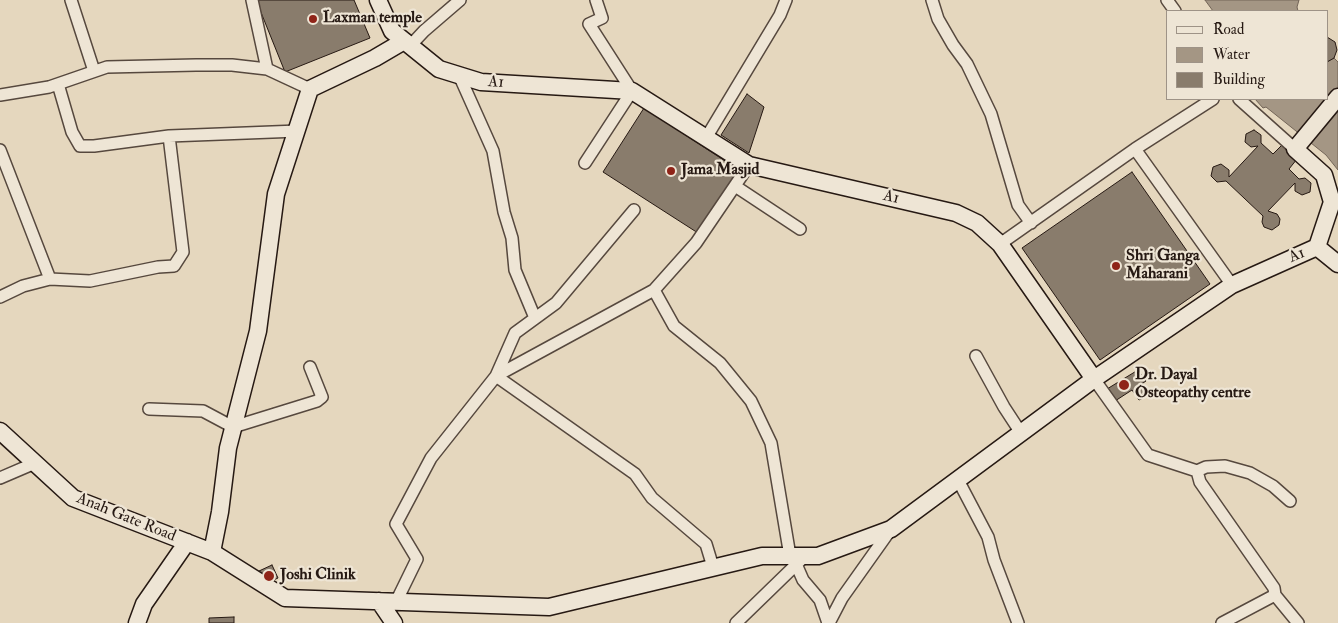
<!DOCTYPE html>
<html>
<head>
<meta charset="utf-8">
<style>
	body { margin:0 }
	#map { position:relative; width:1338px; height:623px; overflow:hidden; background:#e5d7be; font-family:"IM FELL Double Pica",serif }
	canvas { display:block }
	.legend { position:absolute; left:1166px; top:10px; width:162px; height:90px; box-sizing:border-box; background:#eee5d5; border:1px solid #9e9387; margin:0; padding:6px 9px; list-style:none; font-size:15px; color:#261913 }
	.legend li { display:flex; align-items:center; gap:10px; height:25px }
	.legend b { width:25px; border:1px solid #9e9387 }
</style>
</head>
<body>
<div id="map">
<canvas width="1338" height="623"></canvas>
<ul class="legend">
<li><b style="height:6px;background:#eee5d5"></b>Road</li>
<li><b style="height:14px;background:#a49684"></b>Water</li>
<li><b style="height:14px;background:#897c6c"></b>Building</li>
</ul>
</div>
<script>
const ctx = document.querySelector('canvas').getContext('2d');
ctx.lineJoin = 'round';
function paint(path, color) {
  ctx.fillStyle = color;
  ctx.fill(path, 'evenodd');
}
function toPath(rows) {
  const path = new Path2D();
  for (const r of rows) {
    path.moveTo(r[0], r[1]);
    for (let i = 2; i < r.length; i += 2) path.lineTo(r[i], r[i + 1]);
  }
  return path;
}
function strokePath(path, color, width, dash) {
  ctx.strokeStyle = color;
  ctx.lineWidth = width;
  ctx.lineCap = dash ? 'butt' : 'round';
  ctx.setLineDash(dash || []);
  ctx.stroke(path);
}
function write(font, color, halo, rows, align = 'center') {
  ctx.font = font + ' "IM FELL Double Pica",serif';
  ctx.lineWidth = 4.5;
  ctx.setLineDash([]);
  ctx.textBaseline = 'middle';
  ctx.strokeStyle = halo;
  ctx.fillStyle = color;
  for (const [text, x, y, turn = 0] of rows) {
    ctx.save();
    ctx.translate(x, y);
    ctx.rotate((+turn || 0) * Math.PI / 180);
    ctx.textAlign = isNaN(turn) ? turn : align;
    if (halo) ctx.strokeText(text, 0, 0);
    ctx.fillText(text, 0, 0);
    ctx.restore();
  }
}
const water = toPath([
	[1205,0,1299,0,1297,7,1298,11,1213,11,1205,0],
	[1334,58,1338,62,1338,170,1326,155,1266,107,1263,108,1255,99,1327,99,1327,62,1334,58]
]);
paint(water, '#a49684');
strokePath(water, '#726457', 1);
const building = toPath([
	[256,0,354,0,370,38,285,72,256,0],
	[1327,37,1335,42,1337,50,1334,58,1327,62,1327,37],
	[747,94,764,107,749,153,721,135,747,94],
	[644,108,739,170,698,233,603,172,644,108],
	[1254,130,1261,135,1261,143,1273,154,1282,145,1297,159,1289,169,1299,179,1305,178,1311,183,1310,192,1302,195,1295,191,1295,183,1268,211,1277,214,1280,219,1279,225,1272,230,1264,227,1262,222,1263,216,1226,181,1217,182,1211,176,1213,167,1221,164,1229,170,1229,177,1258,146,1251,147,1245,142,1246,134,1254,130],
	[1132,172,1210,284,1100,360,1022,248,1132,172],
	[1138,370,1146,381,1140,385,1147,396,1139,400,1132,390,1115,401,1107,389,1138,370],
	[272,565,278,578,265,584,259,571,272,565],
	[234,617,234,623,209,623,209,618,234,617]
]);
paint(building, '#897c6c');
strokePath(building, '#261913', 1);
const street = toPath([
	[71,0,94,71],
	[252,0,267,69,310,89],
	[932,0,938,19,953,45,967,64,991,114,1018,205,1031,223],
	[1167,0,1175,11],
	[410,46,424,31,460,0],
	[459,75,493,151,504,212,512,238,515,270,535,318],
	[58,84,72,132,80,146,94,146,169,136,298,131],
	[0,95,49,87,107,67,196,65,232,65,267,69],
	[1239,99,1295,149],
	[706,138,780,15,786,0],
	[1135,149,1232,285],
	[0,150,50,279],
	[585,163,632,91,589,24,602,18,596,0],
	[735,186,800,229],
	[634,210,556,303,515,333,496,376,635,474,652,498,706,544,713,567],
	[1000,244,1135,149,1213,99],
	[654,290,674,326,720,363,751,401,771,443,790,556],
	[0,297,23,286,50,279,90,281,158,267,174,266,183,252,169,136],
	[976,356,1004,407,1021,433],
	[1094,379,1148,455,1197,471,1206,467,1225,466,1250,473,1273,486,1290,501],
	[149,409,203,411,233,427,317,401,322,397,310,367],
	[1197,471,1200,482,1274,588,1275,595,1298,623],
	[0,478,35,463],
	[958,480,988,537,994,560,1018,623],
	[796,564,803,580,820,600,828,623],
	[396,602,417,559,396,524,431,458,496,376,654,290,696,243,749,165],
	[736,623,805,556],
	[829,623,842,598,891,529],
	[1222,623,1275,595]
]);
const secondary = toPath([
	[378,0,392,31,439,69,481,82,632,91,749,165,956,213,977,223,1000,244,1094,379,1232,285,1317,247,1338,264],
	[1317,247,1332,202,1324,175,1295,149,1338,97],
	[0,431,73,498,212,552,285,598,549,607,762,556,818,556,891,529,1094,379],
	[212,552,220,512,228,448,258,331,276,194,310,89,375,58,404,41],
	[379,601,394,623],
	[137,623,144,604,187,542]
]);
strokePath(street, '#56483e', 14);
strokePath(secondary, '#261913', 19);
strokePath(street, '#eee5d5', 11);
strokePath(secondary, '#eee5d5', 16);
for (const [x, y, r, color] of [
	[313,19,5,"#8f2418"],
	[671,171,5,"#8f2418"],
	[1116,266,5,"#8f2418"],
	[1124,385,6,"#8f2418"],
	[269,576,6,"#8f2418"]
]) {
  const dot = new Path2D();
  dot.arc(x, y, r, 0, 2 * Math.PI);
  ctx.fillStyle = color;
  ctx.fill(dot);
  strokePath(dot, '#eee5d5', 2);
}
write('bold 16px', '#261913', '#eee5d5', [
	["Laxman temple",323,19],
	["Jama Masjid",681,171],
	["Shri Ganga",1126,257],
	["Maharani",1126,275],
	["Dr. Dayal",1135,376],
	["Osteopathy centre",1135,394],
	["Joshi Clinik",280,576]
], 'left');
write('16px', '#261913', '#eee5d5', [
	["A1",496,83,4],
	["A1",891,198,13],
	["A1",1297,256,-24],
	["Anah Gate Road",126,518,22]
]);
</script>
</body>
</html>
